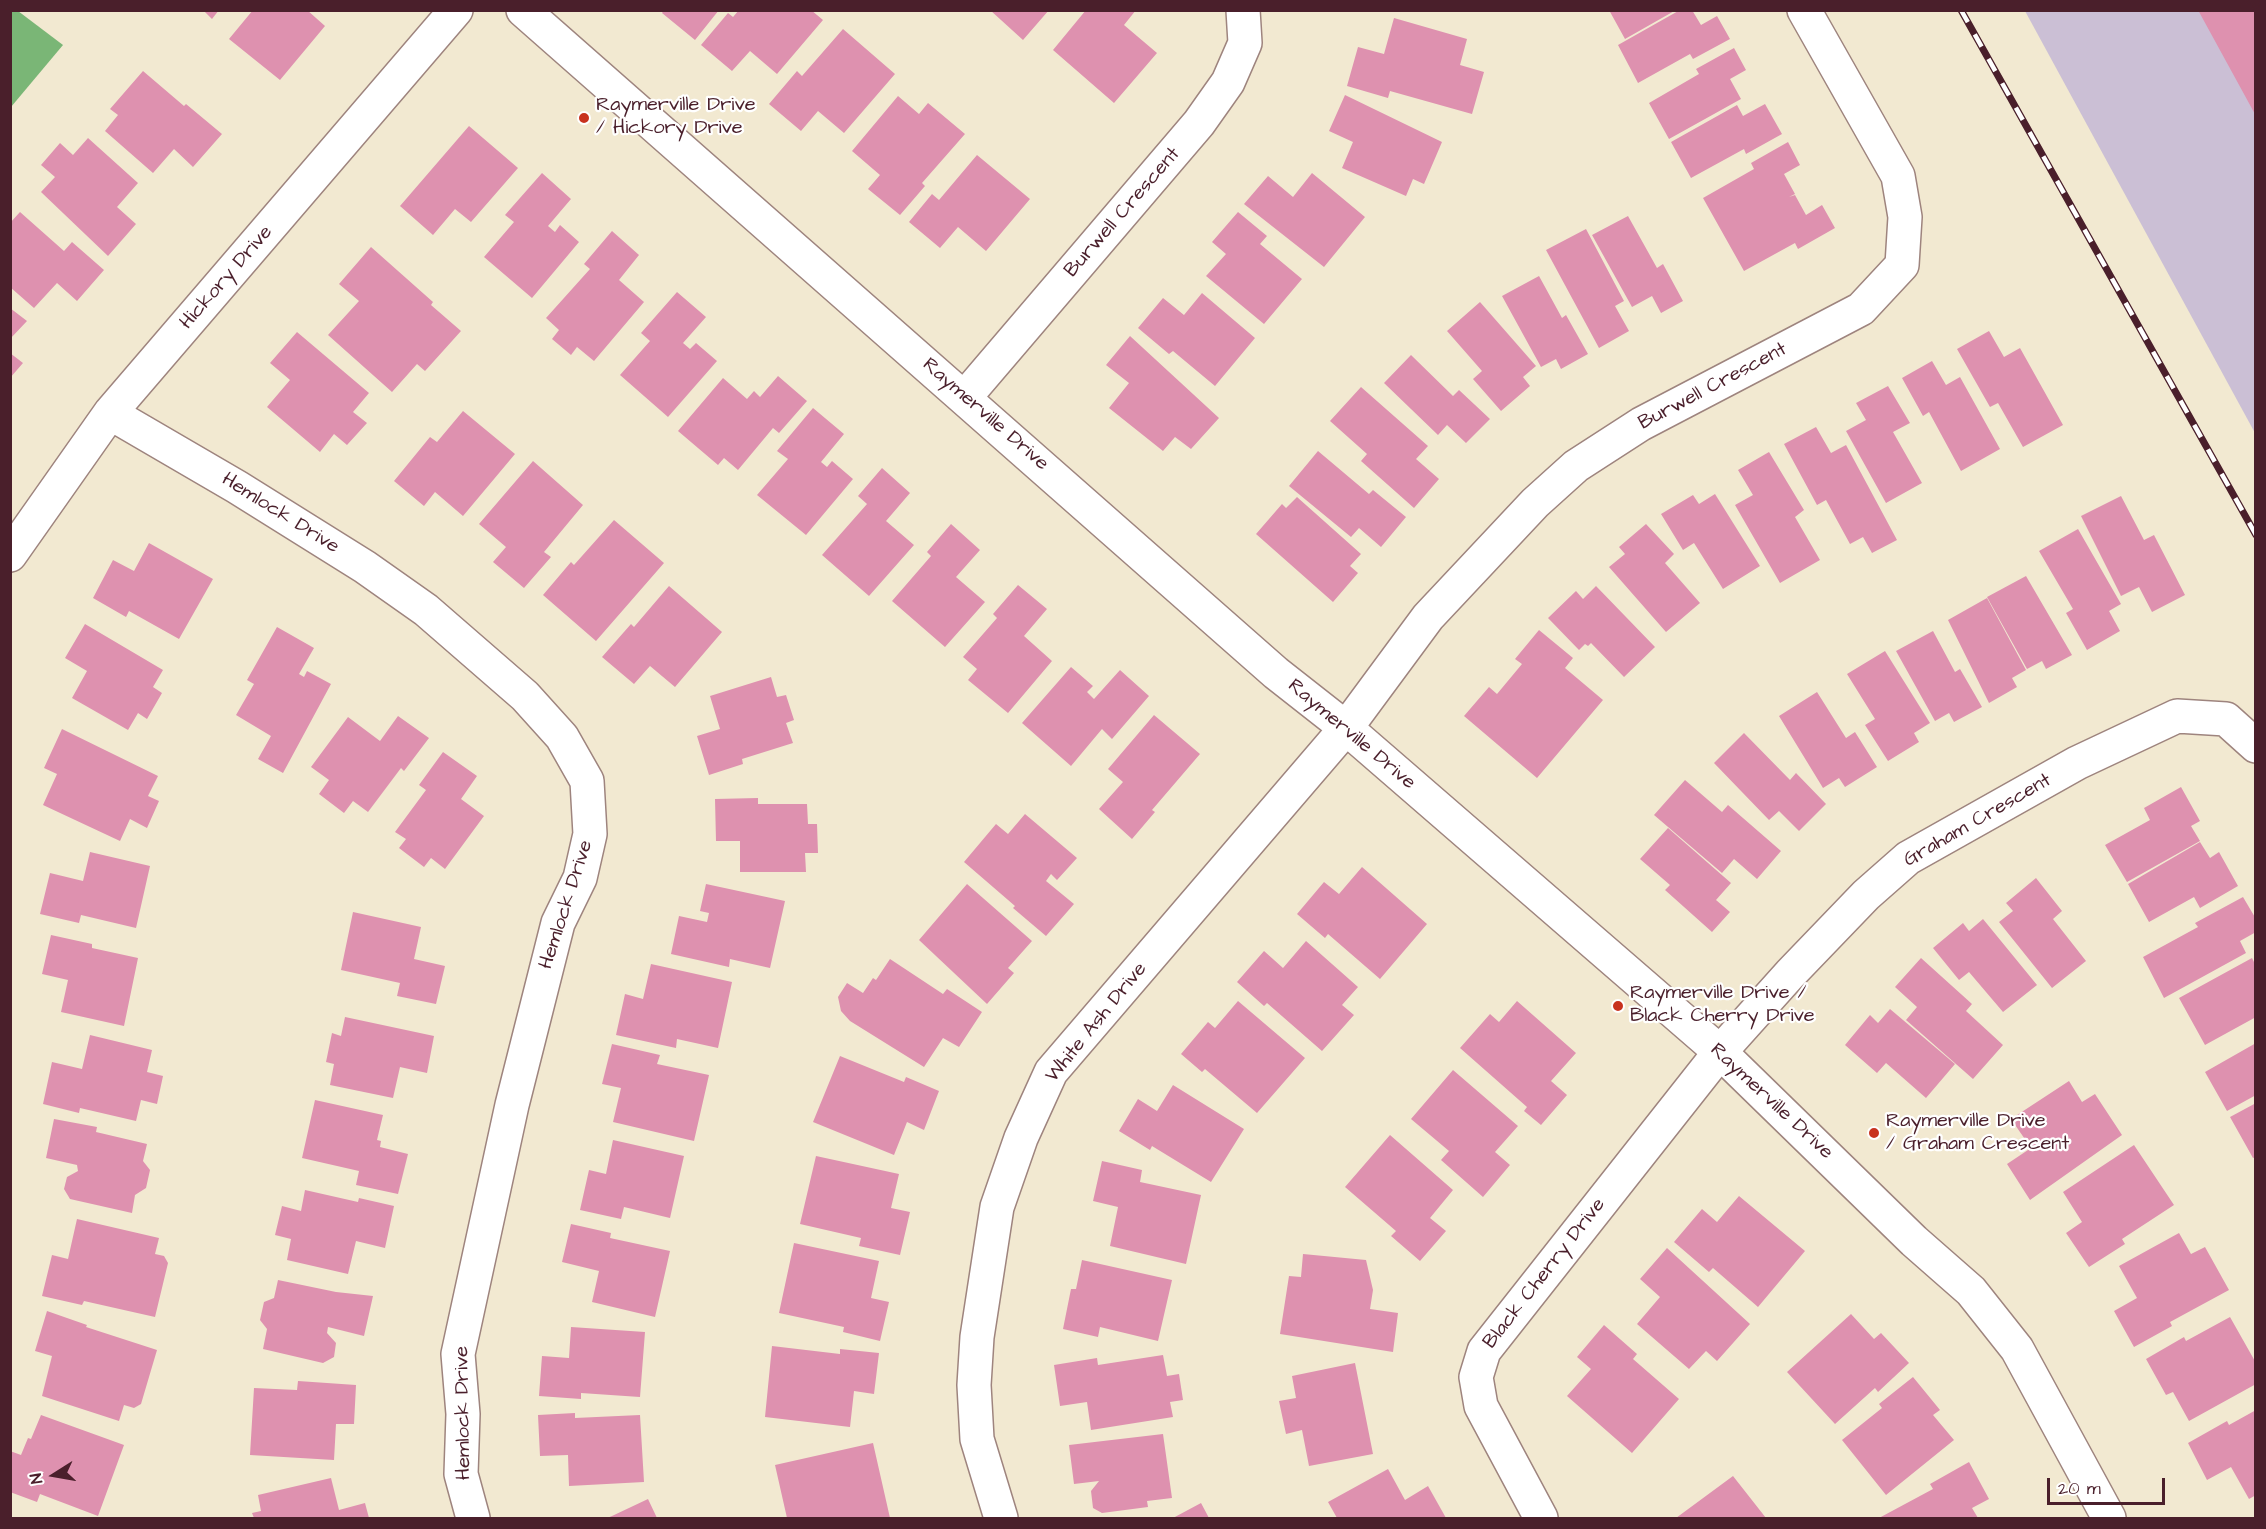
<!DOCTYPE html>
<html>
<head>
<meta charset="utf-8">
<style>
	body { margin:0 }
	#map { position:relative; width:2266px; height:1529px; overflow:hidden; background:#f2e9d1; font-family:"Architects Daughter",sans-serif }
	canvas { display:block }
	.frame { position:absolute; inset:0; border:12px solid #4a1f2b; pointer-events:none }
	.north { position:absolute; left:24px; top:1445px; width:60px; height:60px; -webkit-text-stroke:4px #fff; paint-order:stroke; rotate:259deg; font-size:16px; font-weight:700; line-height:24px; text-align:center; color:#4a1f2b }
	.north::after { content:''; display:block; margin:auto; width:21px; height:27px; background:#4a1f2b; clip-path:polygon(50% 0,100% 100%,50% 72%,0 100%) }
	.scale { position:absolute; left:2047px; top:1478px; width:118px; height:27px; box-sizing:border-box; border:3px solid #4a1f2b; border-top:0; padding-left:8px; font-size:18px; line-height:21px; white-space:nowrap; color:#4a1f2b; -webkit-text-stroke:4px #fff; paint-order:stroke }
</style>
</head>
<body>
<div id="map">
<canvas width="2266" height="1529"></canvas>
<div class="frame"></div>
<div class="north">N</div>
<div class="scale">20 m</div>
</div>
<script>
const ctx = document.querySelector('canvas').getContext('2d');
ctx.lineJoin = 'round';
function paint(path, color) {
  ctx.fillStyle = color;
  ctx.fill(path, 'evenodd');
}
function toPath(rows) {
  const path = new Path2D();
  for (const r of rows) {
    path.moveTo(r[0], r[1]);
    for (let i = 2; i < r.length; i += 2) path.lineTo(r[i], r[i + 1]);
  }
  return path;
}
function strokePath(path, color, width, dash) {
  ctx.strokeStyle = color;
  ctx.lineWidth = width;
  ctx.lineCap = dash ? 'butt' : 'round';
  ctx.setLineDash(dash || []);
  ctx.stroke(path);
}
function write(font, color, halo, rows, align = 'center') {
  ctx.font = font + ' "Architects Daughter",sans-serif';
  ctx.lineWidth = 4.5;
  ctx.setLineDash([]);
  ctx.textBaseline = 'middle';
  ctx.strokeStyle = halo;
  ctx.fillStyle = color;
  for (const [text, x, y, turn = 0] of rows) {
    ctx.save();
    ctx.translate(x, y);
    ctx.rotate((+turn || 0) * Math.PI / 180);
    ctx.textAlign = isNaN(turn) ? turn : align;
    if (halo) ctx.strokeText(text, 0, 0);
    ctx.fillText(text, 0, 0);
    ctx.restore();
  }
}
paint(toPath([
	[2025,11,2255,11,2255,433]
]), '#cbbfd5');
paint(toPath([
	[11,10,18,11,63,45,11,107]
]), '#7ab676');
paint(toPath([
	[203,10,219,10,212,19],
	[253,10,307,10,325,26,280,80,229,39],
	[664,10,719,10,695,40,662,13],
	[739,10,811,10,823,20,777,74,750,51,732,71,701,45,728,13,733,17],
	[990,10,1049,10,1023,40],
	[1086,10,1136,10,1124,25,1157,53,1114,103,1053,50],
	[1609,10,1676,10,1625,39],
	[1680,10,1692,10,1701,25,1717,16,1730,39,1693,59,1690,54,1638,83,1618,45],
	[2198,10,2256,10,2256,116],
	[1394,18,1467,39,1460,65,1484,72,1472,114,1390,91,1388,98,1347,86,1358,47,1384,54],
	[843,29,895,74,844,133,818,111,801,131,769,104,797,71,802,76],
	[1734,48,1746,70,1730,79,1741,99,1669,139,1649,103,1699,74,1696,69],
	[143,71,184,106,186,104,222,134,193,167,174,149,153,173,105,131,118,115,110,109],
	[1345,95,1442,142,1424,184,1413,179,1406,196,1342,168,1353,142,1329,131],
	[898,96,919,114,928,103,965,134,922,183,925,186,900,215,868,189,880,175,852,151],
	[1765,104,1782,134,1746,154,1744,149,1691,178,1671,142,1737,105,1743,116],
	[469,126,518,168,471,222,455,209,433,235,400,206],
	[88,138,138,183,117,207,136,224,108,256,41,192,55,177,41,165,60,143,73,155],
	[1788,142,1800,165,1784,174,1795,194,1789,197,1795,195,1806,215,1822,205,1835,228,1798,249,1795,243,1744,271,1703,198,1754,169,1751,163],
	[977,155,1030,199,986,251,958,227,940,248,909,222,932,194,939,200],
	[542,173,571,199,548,226,555,232,560,225,579,242,532,298,484,257,514,222,505,215],
	[1312,173,1365,217,1324,267,1244,204,1268,176,1293,197],
	[20,212,64,251,72,242,104,270,77,301,57,283,34,308,10,287,10,223],
	[1238,212,1267,236,1260,244,1302,279,1264,324,1206,276,1226,254,1212,242],
	[1628,216,1657,268,1663,264,1683,301,1661,313,1652,296,1632,307,1592,235],
	[1586,229,1624,301,1615,306,1629,331,1599,348,1546,250],
	[612,231,639,255,619,280,644,302,594,361,577,347,571,355,552,339,559,330,546,318,590,269,584,264],
	[371,247,433,302,431,305,461,331,425,371,417,364,392,392,328,335,359,301,339,284],
	[1539,276,1562,318,1566,315,1588,354,1561,369,1556,359,1541,367,1502,296],
	[677,292,706,317,683,343,690,349,696,343,717,361,668,417,620,375,650,341,641,333],
	[1202,293,1255,338,1215,386,1173,351,1169,354,1138,328,1163,298,1184,315],
	[1480,302,1536,366,1523,377,1530,386,1501,411,1473,379,1482,371,1447,331],
	[10,308,27,321,10,339],
	[1989,331,2004,357,2020,348,2063,425,2023,447,1998,403,1990,407,1957,349],
	[297,332,369,393,353,412,367,423,347,445,334,434,320,452,267,407,290,380,270,363],
	[1130,336,1219,418,1191,449,1175,437,1163,451,1109,408,1129,383,1106,365],
	[10,353,23,363,10,378],
	[1411,355,1453,396,1459,390,1490,419,1466,443,1447,425,1438,435,1384,383],
	[1932,361,1946,385,1960,377,2000,449,1961,471,1929,412,1923,416,1902,378],
	[778,376,807,401,779,433,773,428,738,470,724,458,718,465,678,431,723,378,747,399,754,391,760,397],
	[1888,386,1910,423,1893,432,1922,483,1886,503,1846,431,1866,420,1856,403],
	[1361,387,1428,446,1416,459,1439,479,1414,508,1361,461,1367,454,1330,421],
	[813,408,844,434,821,462,827,467,832,461,853,479,806,535,757,495,788,459,777,451],
	[463,411,515,454,463,516,435,492,424,506,394,481,430,437,437,442],
	[1816,427,1831,453,1846,445,1897,540,1872,553,1863,537,1850,544,1826,500,1817,505,1784,444],
	[1318,451,1369,494,1373,490,1406,517,1381,547,1359,528,1351,537,1289,486],
	[1769,452,1804,510,1795,517,1820,560,1780,583,1735,505,1753,495,1738,470],
	[533,461,583,505,544,552,551,557,524,588,493,562,506,547,479,524],
	[882,468,910,493,886,521,914,545,869,596,822,555,867,504,858,496],
	[1715,494,1760,566,1723,589,1694,543,1683,550,1661,514,1693,495,1699,504],
	[2121,496,2144,540,2154,535,2185,595,2152,612,2139,587,2121,596,2081,516],
	[1297,497,1361,554,1350,566,1358,573,1333,602,1256,534,1282,504,1286,508],
	[614,520,664,563,596,641,543,595,571,562,574,565],
	[951,524,980,550,956,577,985,602,945,647,892,601,931,556,927,552],
	[1646,524,1674,554,1665,563,1700,603,1666,632,1609,567,1625,554,1619,547],
	[2078,529,2121,604,2109,611,2120,631,2087,650,2066,613,2073,609,2039,551],
	[149,543,213,579,179,639,129,611,126,617,93,598,113,560,134,571],
	[2026,576,2072,655,2046,669,2042,661,2027,669,1987,597],
	[1018,585,1047,609,1024,636,1052,661,1008,713,968,680,977,669,963,657,997,618,993,614],
	[669,586,722,632,675,687,650,666,634,684,602,657,631,624,634,627],
	[1596,586,1655,647,1624,677,1591,643,1588,646,1585,644,1579,650,1548,618,1576,591,1583,599],
	[1987,598,2026,670,2012,678,2017,687,1989,703,1948,620],
	[85,624,163,670,153,687,162,693,147,719,138,713,128,730,72,698,87,671,65,658],
	[277,627,314,648,299,674,304,677,307,671,331,684,283,773,258,759,271,736,236,715,254,684,247,680],
	[1539,630,1573,658,1565,668,1603,700,1537,778,1464,716,1489,687,1497,694,1522,664,1515,659],
	[1933,631,1955,672,1960,669,1982,707,1954,722,1949,713,1935,721,1896,651],
	[1885,651,1930,723,1914,733,1919,742,1888,761,1865,725,1875,719,1847,674],
	[1071,667,1093,686,1087,692,1094,699,1120,670,1149,696,1112,739,1102,729,1071,766,1022,723],
	[771,677,777,697,786,695,794,720,786,723,793,743,742,759,743,764,709,775,697,736,720,729,710,696],
	[1817,692,1846,738,1855,732,1877,767,1845,787,1839,778,1823,788,1779,716],
	[1154,715,1200,754,1152,810,1155,812,1132,839,1099,809,1123,782,1108,769],
	[398,716,429,738,404,771,401,768,368,812,353,801,344,813,319,794,329,780,311,767,348,717,380,741],
	[62,729,158,776,148,796,159,801,147,828,130,819,120,841,43,805,57,774,44,768],
	[1744,733,1790,780,1796,773,1826,804,1799,831,1779,811,1769,820,1714,763],
	[443,752,477,776,461,799,484,816,445,869,431,858,424,867,399,848,406,839,395,832,426,790,419,785],
	[1685,780,1722,812,1728,805,1781,851,1757,879,1734,859,1722,873,1654,815],
	[2181,787,2200,821,2191,826,2200,841,2127,882,2105,845,2150,820,2144,808],
	[758,798,758,804,807,804,808,824,817,824,818,853,805,853,806,872,740,872,740,841,716,841,715,799],
	[1025,814,1077,858,1057,880,1051,874,1046,881,1074,904,1046,936,1013,908,1015,906,964,862,996,824,1008,834],
	[1668,828,1731,883,1716,900,1730,912,1712,932,1665,890,1670,885,1640,859],
	[2200,842,2210,858,2219,852,2238,886,2200,908,2194,897,2149,922,2128,884],
	[90,852,150,866,136,928,81,915,79,923,40,914,50,873,83,881],
	[1362,867,1427,924,1380,979,1328,934,1325,938,1297,914,1324,882,1339,894],
	[2036,878,2062,911,2053,919,2086,961,2052,988,1999,922,2013,911,2006,903],
	[706,884,785,901,770,968,730,959,729,967,671,954,679,916,707,922,709,913,700,911],
	[967,884,1032,941,1008,968,1014,973,987,1004,919,940],
	[2243,897,2256,919,2256,932,2240,941,2246,953,2164,998,2143,957,2198,927,2195,923],
	[353,912,421,927,414,959,445,966,436,1004,397,996,400,983,341,970],
	[1983,919,2037,985,2003,1012,1969,972,1959,980,1933,948,1963,923,1969,931],
	[51,935,92,944,92,948,138,958,124,1026,61,1012,68,980,42,974],
	[1306,941,1358,987,1342,1005,1354,1015,1322,1051,1267,1003,1264,1006,1237,982,1264,951,1283,968],
	[1921,958,1972,1004,1966,1011,2003,1045,1973,1079,1906,1020,1917,1007,1895,987],
	[2252,958,2256,966,2256,1017,2205,1045,2179,998],
	[890,959,943,994,947,989,982,1012,959,1047,943,1038,924,1067,850,1021,841,1011,838,997,847,983,863,993,873,978,876,980],
	[651,964,732,982,718,1048,677,1039,676,1048,616,1035,625,994,643,999],
	[1238,1001,1305,1058,1257,1113,1205,1069,1202,1072,1181,1054,1208,1022,1215,1028],
	[1517,1001,1576,1053,1551,1081,1567,1095,1541,1125,1524,1111,1527,1107,1460,1048,1490,1014,1499,1022],
	[1890,1009,1955,1064,1926,1098,1886,1063,1877,1073,1845,1045,1870,1015,1878,1023],
	[345,1017,434,1036,427,1073,400,1067,393,1098,330,1085,334,1064,326,1062,332,1033,341,1036],
	[90,1035,152,1050,147,1072,163,1076,157,1104,141,1100,136,1121,80,1108,79,1113,43,1104,52,1062,82,1069],
	[2256,1043,2256,1095,2227,1111,2205,1072],
	[612,1044,660,1055,657,1064,709,1075,694,1141,613,1122,621,1088,602,1084],
	[840,1056,904,1082,906,1077,939,1091,924,1130,907,1122,894,1155,813,1122],
	[1453,1070,1518,1126,1495,1152,1510,1165,1483,1197,1441,1160,1449,1151,1411,1119],
	[2069,1081,2082,1102,2095,1094,2122,1135,2030,1200,2007,1164,2031,1148,2011,1119],
	[1173,1085,1244,1129,1211,1182,1152,1146,1150,1150,1119,1131,1138,1099,1157,1111],
	[315,1100,383,1115,377,1140,381,1141,380,1147,408,1154,398,1194,356,1185,359,1171,302,1158],
	[2256,1103,2256,1157,2253,1158,2230,1117],
	[54,1119,97,1127,96,1132,147,1144,143,1161,150,1170,146,1188,135,1195,132,1213,70,1199,64,1189,67,1177,78,1171,77,1165,46,1158],
	[1390,1135,1453,1190,1430,1218,1446,1231,1420,1261,1391,1236,1396,1231,1345,1187],
	[613,1140,684,1156,670,1218,624,1207,621,1219,580,1210,589,1170,606,1174],
	[2134,1145,2174,1205,2122,1239,2125,1244,2089,1267,2066,1233,2082,1222,2063,1192],
	[816,1156,899,1174,891,1208,910,1212,900,1255,859,1246,861,1238,800,1224],
	[1102,1161,1142,1170,1140,1182,1201,1195,1186,1264,1110,1246,1118,1207,1093,1201],
	[305,1190,358,1202,359,1198,394,1206,385,1248,356,1241,348,1274,287,1260,291,1239,275,1235,282,1206,301,1211],
	[1739,1196,1805,1251,1758,1307,1713,1268,1709,1272,1674,1242,1702,1209,1717,1222],
	[77,1219,159,1238,155,1254,164,1256,168,1263,155,1317,84,1301,82,1305,42,1296,52,1255,68,1259],
	[571,1224,611,1233,610,1238,670,1251,655,1317,592,1302,599,1271,562,1262],
	[2179,1233,2191,1254,2205,1247,2229,1290,2170,1322,2172,1326,2134,1347,2114,1311,2137,1298,2119,1266],
	[794,1243,879,1261,871,1298,889,1302,880,1341,843,1332,844,1327,779,1313],
	[1667,1248,1750,1324,1717,1361,1706,1351,1689,1369,1637,1324,1660,1297,1640,1279],
	[1303,1254,1366,1260,1373,1290,1370,1309,1398,1313,1393,1352,1280,1334,1289,1276,1301,1277],
	[1082,1260,1172,1280,1158,1341,1100,1327,1098,1337,1063,1329,1071,1289,1076,1289],
	[278,1280,336,1292,373,1296,364,1336,328,1327,327,1333,336,1343,334,1357,323,1363,263,1349,267,1329,260,1320,264,1302,274,1298],
	[47,1311,87,1325,86,1327,157,1350,141,1404,134,1408,124,1405,119,1421,42,1396,52,1356,35,1351],
	[1851,1314,1874,1339,1881,1333,1909,1363,1878,1392,1875,1388,1835,1424,1787,1372],
	[2230,1317,2256,1363,2256,1384,2189,1421,2173,1392,2166,1395,2146,1359,2184,1337,2186,1341],
	[1604,1325,1637,1354,1633,1359,1679,1399,1632,1453,1567,1396,1591,1369,1577,1357],
	[571,1327,645,1332,640,1397,581,1393,581,1399,539,1396,542,1356,569,1358],
	[772,1346,840,1354,840,1349,879,1353,874,1394,854,1391,850,1427,765,1417],
	[1163,1355,1167,1376,1179,1374,1183,1400,1170,1402,1173,1417,1091,1430,1087,1402,1060,1406,1054,1365,1097,1358,1098,1365],
	[1355,1363,1373,1454,1309,1466,1302,1430,1286,1434,1279,1401,1296,1398,1292,1376],
	[1913,1377,1940,1410,1933,1415,1954,1440,1886,1495,1842,1440,1882,1408,1879,1404],
	[298,1381,356,1385,354,1424,336,1424,334,1460,250,1455,254,1388,297,1390],
	[2256,1410,2256,1495,2249,1499,2231,1467,2207,1480,2188,1443,2227,1421,2229,1425],
	[575,1413,575,1418,640,1415,644,1482,569,1486,568,1455,540,1456,538,1415],
	[41,1415,124,1445,98,1516,40,1494,37,1502,10,1492,10,1451,21,1455,28,1438,31,1439],
	[1163,1434,1172,1498,1147,1501,1148,1507,1102,1513,1093,1508,1091,1491,1099,1481,1074,1484,1069,1445],
	[873,1443,890,1518,787,1518,775,1465],
	[1969,1462,1989,1499,1972,1508,1978,1518,1879,1518,1933,1489,1930,1484],
	[1388,1469,1405,1500,1428,1486,1446,1518,1337,1518,1328,1502],
	[1733,1476,1766,1518,1676,1518],
	[331,1478,339,1510,365,1503,369,1518,254,1518,252,1513,261,1511,258,1495],
	[648,1499,657,1518,607,1518,612,1516],
	[1201,1503,1209,1518,1173,1518]
]), '#de91af');
const minor = toPath([
	[965,397,1199,123,1228,82,1245,43,1243,10],
	[110,413,237,487,365,567,426,610,525,696,562,737,587,781,590,834,580,878,558,923,512,1105,458,1354,463,1414,461,1474,473,1518],
	[10,555,110,413,456,10],
	[1001,1518,977,1439,974,1385,977,1337,997,1207,1021,1138,1051,1072,1346,728,1428,617,1535,503,1576,466,1641,424,1861,309,1902,265,1905,217,1898,176,1804,10],
	[1541,1518,1481,1406,1476,1377,1484,1351,1720,1052,1790,974,1866,895,1908,858,2077,763,2177,716,2226,719,2256,746]
]);
const tertiary = toPath([
	[523,10,1276,673,1346,728,1720,1052,1914,1241,1971,1291,2017,1349,2109,1518]
]);
strokePath(minor, '#9e847e', 36);
strokePath(tertiary, '#9e847e', 36);
strokePath(minor, '#fff', 33);
strokePath(tertiary, '#fff', 33);
const rail = toPath([
	[1961,10,2256,535]
]);
strokePath(rail, '#4a1f2b', 7);
strokePath(rail, '#fff', 4.5, [14]);
for (const [x, y, r, color] of [
	[584,118,6,"#c8321e"],
	[1618,1006,6,"#c8321e"],
	[1874,1133,6,"#c8321e"]
]) {
  const dot = new Path2D();
  dot.arc(x, y, r, 0, 2 * Math.PI);
  ctx.fillStyle = color;
  ctx.fill(dot);
  strokePath(dot, '#fff', 2);
}
write('20px', '#4a1f2b', '#fff', [
	["Raymerville Drive",596,106],
	["/ Hickory Drive",596,129],
	["Raymerville Drive /",1630,994],
	["Black Cherry Drive",1630,1017],
	["Raymerville Drive",1886,1122],
	["/ Graham Crescent",1886,1145]
], 'left');
write('20px', '#4a1f2b', '#fff', [
	["Burwell Crescent",1123,213,-49],
	["Hickory Drive",227,278,-49],
	["Burwell Crescent",1713,387,-28],
	["Raymerville Drive",985,415,41],
	["Hemlock Drive",280,514,32],
	["Raymerville Drive",1351,735,40],
	["Graham Crescent",1978,821,-30],
	["Hemlock Drive",567,905,-72],
	["White Ash Drive",1097,1023,-51],
	["Raymerville Drive",1771,1102,43],
	["Black Cherry Drive",1545,1274,-52],
	["Hemlock Drive",464,1413,-91]
]);
</script>
</body>
</html>
